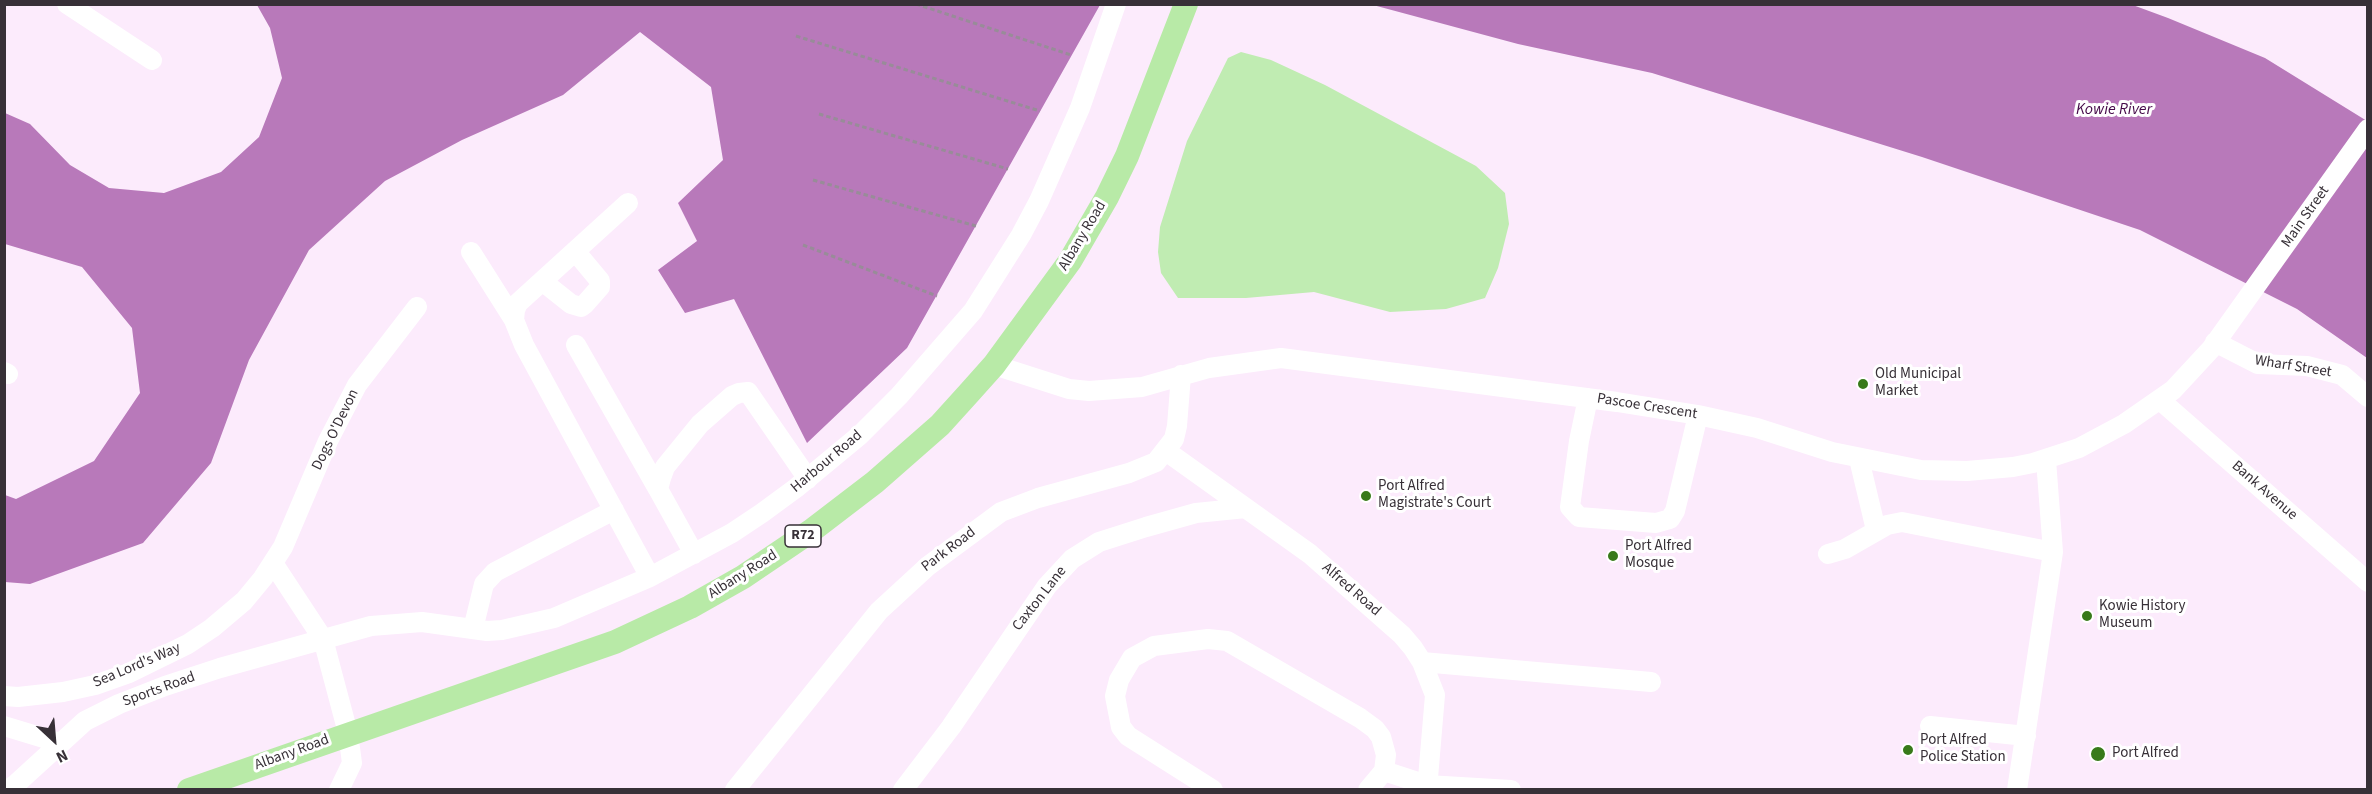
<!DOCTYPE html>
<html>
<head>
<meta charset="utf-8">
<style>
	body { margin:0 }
	#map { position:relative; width:2372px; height:794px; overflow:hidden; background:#fcebfc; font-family:"Source Sans 3",sans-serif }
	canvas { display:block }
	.frame { position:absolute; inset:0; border:6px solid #373037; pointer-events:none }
	.north { position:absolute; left:24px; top:710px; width:60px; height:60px; -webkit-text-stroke:4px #fff; paint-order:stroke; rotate:154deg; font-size:16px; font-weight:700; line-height:24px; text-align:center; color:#373037 }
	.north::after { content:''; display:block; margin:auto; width:21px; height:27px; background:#373037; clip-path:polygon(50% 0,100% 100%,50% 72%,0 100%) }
</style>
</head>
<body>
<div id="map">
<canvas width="2372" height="794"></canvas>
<div class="frame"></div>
<div class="north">N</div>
</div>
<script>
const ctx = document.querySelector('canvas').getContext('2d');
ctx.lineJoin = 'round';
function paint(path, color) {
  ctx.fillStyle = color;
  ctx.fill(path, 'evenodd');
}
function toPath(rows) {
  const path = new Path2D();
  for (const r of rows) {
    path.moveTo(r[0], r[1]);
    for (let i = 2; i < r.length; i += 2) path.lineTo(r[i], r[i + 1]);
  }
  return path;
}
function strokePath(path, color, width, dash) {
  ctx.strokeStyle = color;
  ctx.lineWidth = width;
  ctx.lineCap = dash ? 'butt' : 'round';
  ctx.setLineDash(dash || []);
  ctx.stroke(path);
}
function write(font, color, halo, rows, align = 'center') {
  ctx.font = font + ' "Source Sans 3",sans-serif';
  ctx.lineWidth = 6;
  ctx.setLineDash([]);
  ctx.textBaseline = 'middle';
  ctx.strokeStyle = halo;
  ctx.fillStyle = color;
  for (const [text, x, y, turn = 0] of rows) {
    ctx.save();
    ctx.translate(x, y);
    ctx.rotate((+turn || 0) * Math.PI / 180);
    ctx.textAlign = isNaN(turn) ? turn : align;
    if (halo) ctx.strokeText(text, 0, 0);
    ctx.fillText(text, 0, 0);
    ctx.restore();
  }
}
paint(toPath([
	[1241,52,1271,60,1325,85,1476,166,1505,193,1509,224,1498,268,1485,298,1446,309,1390,312,1314,292,1246,298,1178,298,1161,273,1158,252,1160,227,1187,141,1228,58]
]), '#c0ecb2');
paint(toPath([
	[2130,4,2168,18,2265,58,2367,121,2367,358,2297,309,2140,230,1922,157,1652,73,1518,44,1373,5],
	[257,5,1100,5,907,348,807,443,734,299,685,313,658,270,697,241,678,203,723,160,711,87,640,32,563,95,462,140,385,181,309,250,249,360,211,463,143,543,30,584,5,582,5,495,16,499,94,461,140,393,132,328,82,267,5,244,5,113,30,124,70,165,109,188,164,193,221,172,259,137,282,78,270,28]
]), '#b879ba');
strokePath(toPath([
	[916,4,1071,55],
	[796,36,1040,111],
	[819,114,1008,169],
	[813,180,976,226],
	[803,245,937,296]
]), '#988c98', 3, [4.5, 3]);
strokePath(toPath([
	[67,4,152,60],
	[628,203,518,303,515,310,514,320,524,345,650,577],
	[471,252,514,320],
	[542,281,571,304,581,307,585,304,600,287,600,281,575,251],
	[2215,342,2258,364,2307,366,2342,375,2368,397],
	[576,345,658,489],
	[994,365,1069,389,1089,391,1142,387,1209,368,1281,358,1617,402,1698,415,1757,428,1832,452,1921,470,1967,471,2013,467,2033,463,2079,448,2124,424,2173,390,2211,349,2368,129],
	[4,372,8,374],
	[1588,398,1579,441,1570,507,1579,517,1656,523,1670,519,1675,511,1698,415],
	[2160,400,2368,582],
	[1166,451,1310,554,1402,635,1413,648,1422,662,1435,695,1427,790],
	[1859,459,1876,530],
	[694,554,658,489,661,478,665,467,700,424,732,396,739,393,748,392,808,479],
	[1828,554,1845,549,1887,525,1902,522,2053,552],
	[273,563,323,639,348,733,352,763,339,790],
	[473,629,484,584,495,572,614,510],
	[1422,662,1651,682],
	[4,696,18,697,63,692,95,685,129,673,188,644,212,628,244,601,263,578,283,547,328,441,357,385,417,307],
	[4,726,60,743],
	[1930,726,2026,736],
	[1384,771,1427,785,1511,790],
	[7,790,16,784,85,721,119,704,165,686,220,668,371,626,422,622,487,631,502,630,554,618,650,577,732,533,762,513,796,488,860,435,899,396,973,311,1021,235,1039,201,1080,108,1116,4],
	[735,790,879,611,928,566,1001,512,1038,498,1129,473,1156,462,1174,439,1177,426,1181,375],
	[903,790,951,727,1047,586,1072,559,1099,542,1146,527,1196,513,1246,508],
	[1213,790,1128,736,1121,727,1115,696,1119,680,1132,658,1154,646,1208,639,1227,641,1360,718,1375,729,1381,737,1386,755,1384,771,1368,790],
	[2017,790,2053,552,2046,460]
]), '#fff', 20);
strokePath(toPath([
	[189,790,615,642,690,607,743,577,811,531,875,482,940,425,969,393,994,365,1070,261,1107,197,1127,156,1186,4]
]), '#b8eaa7', 24);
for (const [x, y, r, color] of [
	[1863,384,6,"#387a1a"],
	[1366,496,6,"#387a1a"],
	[1613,556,6,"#387a1a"],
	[2087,616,6,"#387a1a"],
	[1908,750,6,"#387a1a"],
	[2098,754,8,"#387a1a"]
]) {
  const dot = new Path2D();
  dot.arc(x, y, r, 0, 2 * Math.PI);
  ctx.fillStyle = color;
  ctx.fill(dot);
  strokePath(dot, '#fff', 2);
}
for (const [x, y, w] of [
	[803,536,36]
]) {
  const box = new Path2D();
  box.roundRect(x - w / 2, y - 11, w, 22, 4.5);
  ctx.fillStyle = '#fff';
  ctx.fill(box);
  strokePath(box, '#373037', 1.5);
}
write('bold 14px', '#373037', null, [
	["R72",803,536]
]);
write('15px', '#373037', '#fff', [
	["Main Street",2306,217,-55],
	["Albany Road",1083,236,-59],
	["Wharf Street",2293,367,9],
	["Pascoe Crescent",1647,407,9],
	["Dogs O'Devon",336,430,-64],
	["Harbour Road",827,462,-40],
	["Bank Avenue",2264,491,41],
	["Park Road",949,550,-37],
	["Albany Road",743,575,-32],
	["Alfred Road",1351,590,41],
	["Caxton Lane",1040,599,-52],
	["Sea Lord's Way",137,666,-23],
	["Sports Road",159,690,-20],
	["Albany Road",292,753,-20]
]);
write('15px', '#373037', '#fff', [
	["Old Municipal",1875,375],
	["Market",1875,392],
	["Port Alfred",1378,487],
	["Magistrate's Court",1378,504],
	["Port Alfred",1625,547],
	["Mosque",1625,564],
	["Kowie History",2099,607],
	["Museum",2099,624],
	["Port Alfred",1920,741],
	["Police Station",1920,758],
	["Port Alfred",2112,754]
], 'left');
write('italic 16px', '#450949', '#fff', [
	["Kowie River",2114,110]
]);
</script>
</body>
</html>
